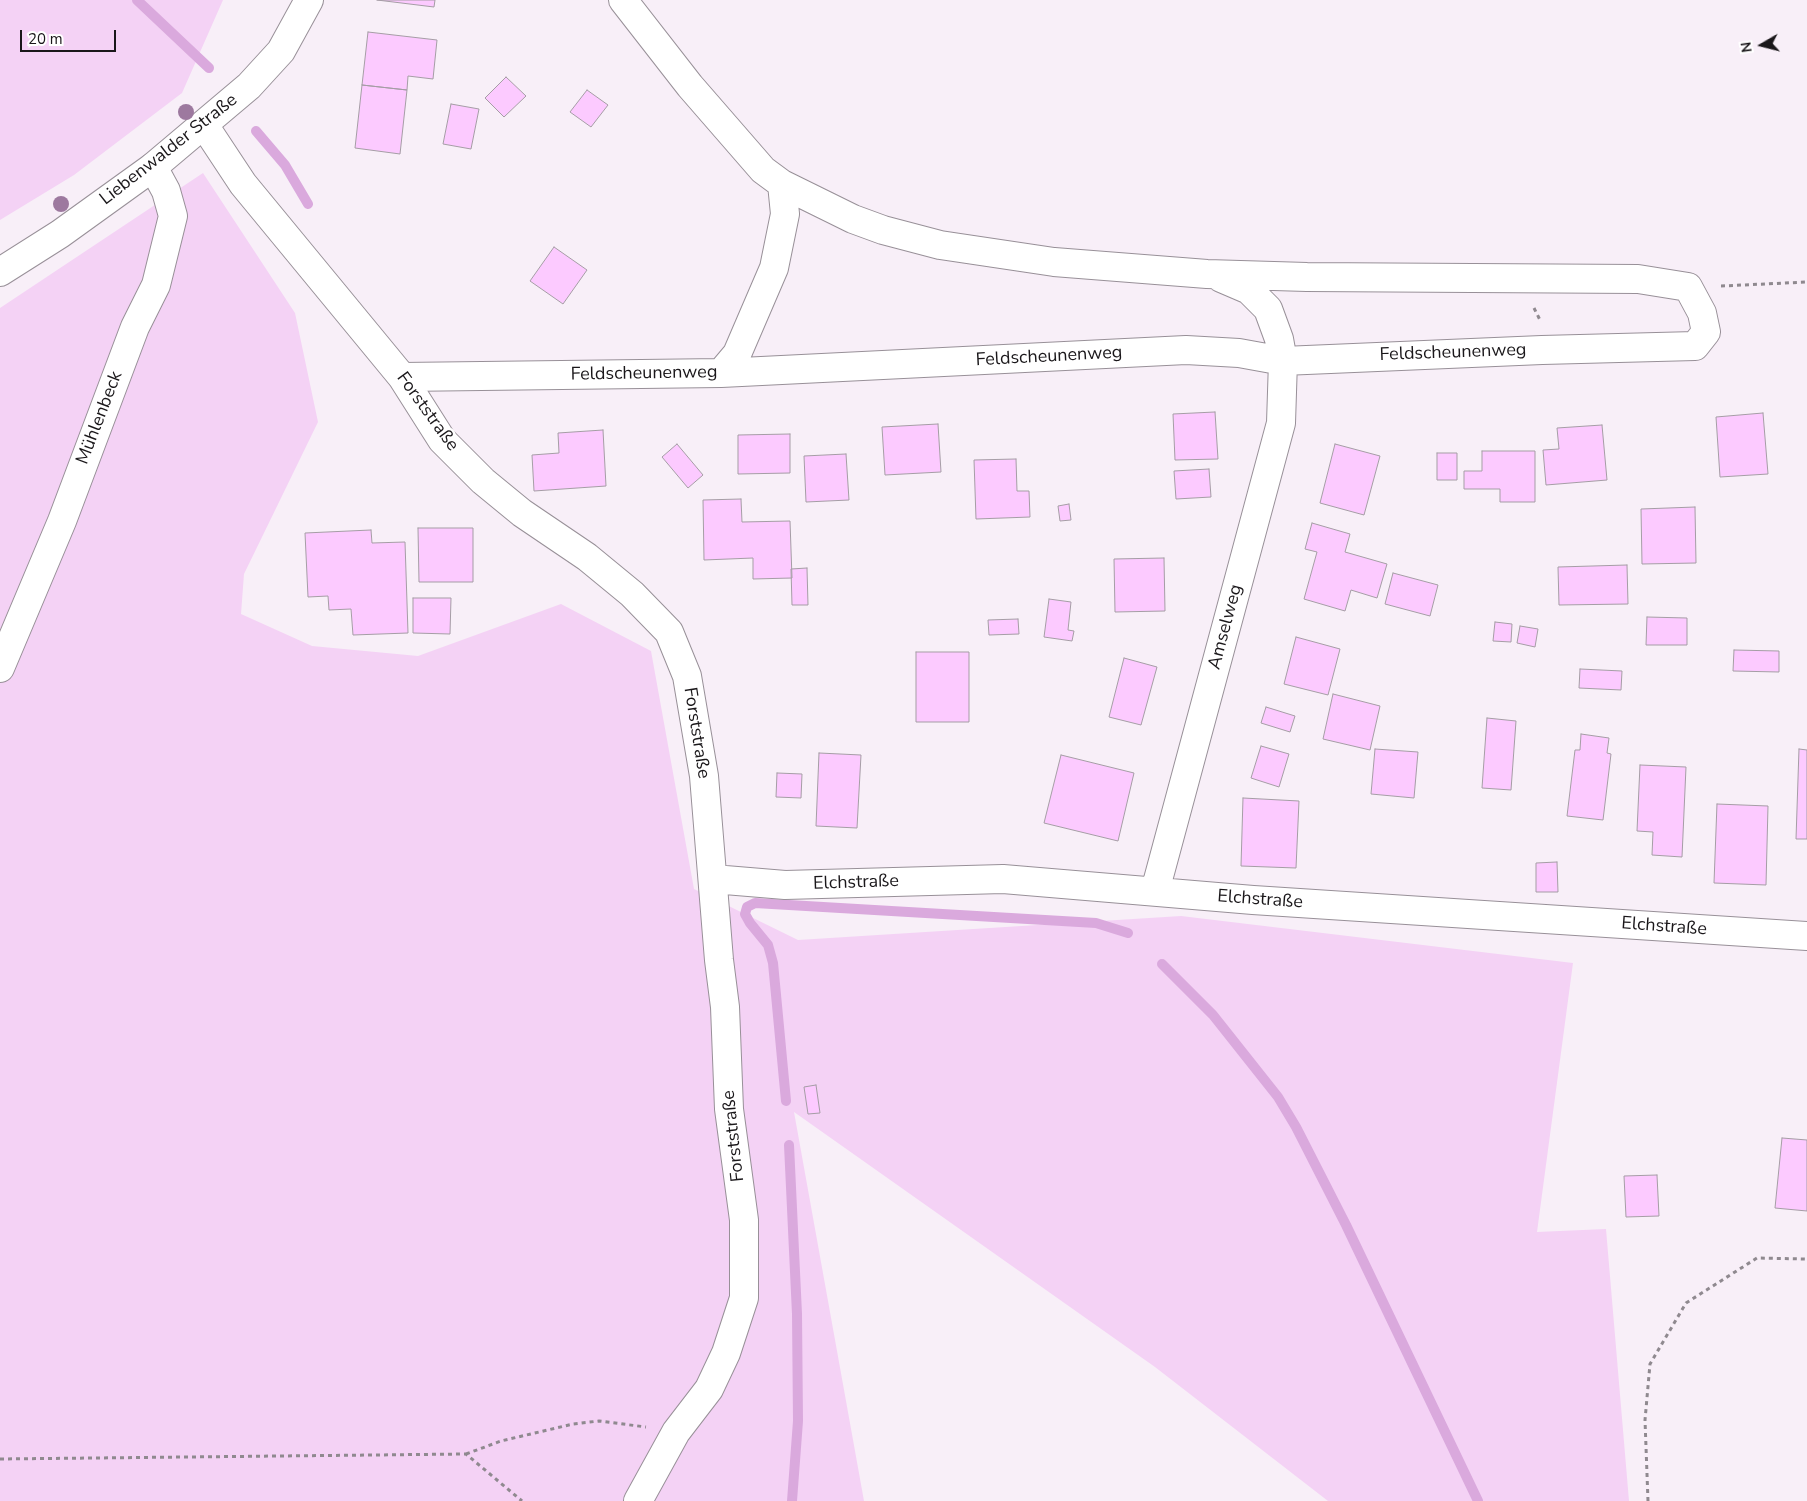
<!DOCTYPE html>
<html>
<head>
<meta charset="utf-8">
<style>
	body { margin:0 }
	#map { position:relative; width:1807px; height:1501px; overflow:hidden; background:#f8eff8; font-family:"Nunito Sans",sans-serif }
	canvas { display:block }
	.north { position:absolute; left:1737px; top:20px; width:50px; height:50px; -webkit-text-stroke:4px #fff; paint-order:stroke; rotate:262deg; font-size:14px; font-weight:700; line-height:20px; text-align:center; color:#1a171a }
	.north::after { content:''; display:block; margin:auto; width:18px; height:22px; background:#1a171a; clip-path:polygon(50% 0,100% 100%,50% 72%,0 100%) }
	.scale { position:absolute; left:20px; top:30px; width:96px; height:22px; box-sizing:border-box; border:2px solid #1a171a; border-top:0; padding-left:6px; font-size:15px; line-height:18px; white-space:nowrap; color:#1a171a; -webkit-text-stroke:4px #fff; paint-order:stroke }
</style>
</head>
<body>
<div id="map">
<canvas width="1807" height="1501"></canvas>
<div class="north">N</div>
<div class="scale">20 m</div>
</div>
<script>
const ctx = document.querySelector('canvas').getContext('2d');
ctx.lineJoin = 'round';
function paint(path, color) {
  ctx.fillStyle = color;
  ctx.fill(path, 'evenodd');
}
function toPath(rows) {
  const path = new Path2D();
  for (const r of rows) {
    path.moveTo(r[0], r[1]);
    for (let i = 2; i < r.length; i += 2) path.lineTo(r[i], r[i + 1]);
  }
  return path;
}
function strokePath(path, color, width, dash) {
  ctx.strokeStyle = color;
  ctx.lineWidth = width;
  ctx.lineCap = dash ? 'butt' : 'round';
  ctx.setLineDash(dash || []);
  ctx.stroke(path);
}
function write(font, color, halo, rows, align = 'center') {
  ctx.font = font + ' "Nunito Sans",sans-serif';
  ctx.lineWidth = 5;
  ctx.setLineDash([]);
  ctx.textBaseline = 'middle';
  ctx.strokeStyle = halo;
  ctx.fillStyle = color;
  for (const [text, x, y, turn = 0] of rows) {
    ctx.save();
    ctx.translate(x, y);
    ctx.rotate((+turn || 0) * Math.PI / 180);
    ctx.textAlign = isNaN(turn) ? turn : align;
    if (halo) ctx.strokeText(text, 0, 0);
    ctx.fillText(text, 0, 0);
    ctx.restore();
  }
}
paint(toPath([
	[0,0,223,0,182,93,74,175,0,220],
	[203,173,295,313,318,422,244,574,241,614,312,646,418,656,561,604,651,651,694,889,798,940,1181,916,1573,963,1537,1232,1606,1229,1629,1501,1328,1501,1155,1367,794,1112,864,1501,0,1501,0,308]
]), '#f4d2f5');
strokePath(toPath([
	[137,0,209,68],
	[256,131,285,165,308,204],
	[1162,964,1213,1015,1278,1097,1296,1127,1346,1225,1478,1501],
	[786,1101,773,963,768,945,750,923,745,914,747,907,755,903,1096,923,1128,933],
	[789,1145,797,1314,798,1421,792,1501]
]), '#daa9dd', 10);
const building = toPath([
	[377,0,435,0,434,7,377,0],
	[368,32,437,40,433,79,408,76,407,90,362,85,368,32],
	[506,77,526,96,504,117,485,98,506,77],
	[362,85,407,90,400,154,355,148,362,85],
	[587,90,608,105,591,127,570,112,587,90],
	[451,104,479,109,471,149,443,144,451,104],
	[554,247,587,270,563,304,530,281,554,247],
	[1215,412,1218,459,1175,460,1173,414,1215,412],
	[1763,413,1768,474,1720,477,1716,417,1763,413],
	[938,424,941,472,885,475,882,427,938,424],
	[1602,425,1607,480,1546,485,1543,450,1559,449,1557,428,1602,425],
	[603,430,606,486,534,491,532,455,559,453,558,433,603,430],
	[790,434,790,473,738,474,738,435,790,434],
	[677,444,703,475,688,488,662,457,677,444],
	[1335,444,1380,456,1364,515,1320,503,1335,444],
	[1482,451,1535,451,1535,502,1500,502,1500,489,1464,489,1464,471,1482,471,1482,451],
	[1437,453,1457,453,1457,480,1437,480,1437,453],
	[846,454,849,500,806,502,804,456,846,454],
	[1016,459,1017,491,1029,491,1030,517,976,519,974,460,1016,459],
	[1209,469,1211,497,1176,499,1174,471,1209,469],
	[741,499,742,522,790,521,792,578,753,579,753,558,704,560,703,500,741,499],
	[1069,504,1071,520,1060,521,1058,506,1069,504],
	[1695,507,1696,563,1642,564,1641,509,1695,507],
	[1312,523,1350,534,1345,552,1387,564,1377,598,1351,590,1345,611,1304,599,1317,552,1305,549,1312,523],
	[418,528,473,528,473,582,419,582,418,528],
	[371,530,372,543,405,542,408,633,353,635,351,609,329,610,328,596,308,597,305,533,371,530],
	[1164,558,1165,611,1115,612,1114,559,1164,558],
	[1627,565,1628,604,1559,605,1558,567,1627,565],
	[807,568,808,605,792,605,791,569,807,568],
	[1393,573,1438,585,1430,616,1385,604,1393,573],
	[413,598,451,598,450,634,413,633,413,598],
	[1049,599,1071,602,1068,630,1074,631,1072,641,1044,637,1049,599],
	[1647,617,1687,618,1687,645,1646,645,1647,617],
	[1018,619,1019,634,989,635,988,620,1018,619],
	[1495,622,1512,624,1511,642,1493,641,1495,622],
	[1520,626,1538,629,1535,647,1517,643,1520,626],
	[1296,637,1340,649,1328,695,1284,684,1296,637],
	[1734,650,1779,651,1779,672,1733,671,1734,650],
	[916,652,969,652,969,722,916,722,916,652],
	[1124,658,1157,667,1141,725,1109,717,1124,658],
	[1580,669,1622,671,1621,690,1579,688,1580,669],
	[1333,694,1380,706,1370,750,1323,739,1333,694],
	[1266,707,1295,716,1290,732,1261,723,1266,707],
	[1487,718,1516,721,1511,790,1482,788,1487,718],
	[1581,734,1609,738,1607,753,1611,754,1603,820,1567,816,1575,750,1580,750,1581,734],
	[1261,746,1289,754,1279,787,1251,778,1261,746],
	[1375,749,1418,752,1414,798,1371,794,1375,749],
	[1799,749,1807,750,1807,839,1796,839,1799,749],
	[819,753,861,755,857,828,816,826,819,753],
	[1061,755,1134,773,1118,841,1044,823,1061,755],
	[1640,765,1686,767,1682,857,1652,855,1653,832,1637,831,1640,765],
	[777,773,802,774,801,798,776,797,777,773],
	[1243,798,1299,801,1296,868,1241,866,1243,798],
	[1717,804,1768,806,1766,885,1714,883,1717,804],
	[1557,862,1558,892,1536,892,1536,863,1557,862],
	[816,1085,820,1113,808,1114,804,1087,816,1085],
	[1782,1138,1807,1140,1807,1211,1775,1208,1782,1138],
	[1657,1175,1659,1216,1626,1217,1624,1176,1657,1175]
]);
paint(building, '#fccaff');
strokePath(building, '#a59da5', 1);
const minor = toPath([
	[204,125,243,184,402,377,442,440,483,481,522,513,587,557,632,594,669,632,687,676,704,776,719,960,725,1007,729,1109,744,1220,744,1298,726,1353,709,1389,676,1432,638,1501],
	[721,373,737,354,774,268,785,214,782,184],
	[402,377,721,373,1186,350,1239,353,1283,361,1542,350,1695,346,1706,332,1702,313,1688,287,1638,279,1307,277,1207,274,1054,262,940,245,883,230,853,219,782,184,763,170,690,86,623,0],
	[0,668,62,521,135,327,156,285,173,216,166,191,153,167],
	[713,879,785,885,1003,879,1253,900,1807,936],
	[1155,891,1281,423,1283,361,1279,339,1268,309,1249,290,1221,278]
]);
const major = toPath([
	[0,272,60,234,153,167,249,86,281,51,309,0]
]);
strokePath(minor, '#989098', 30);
strokePath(major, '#989098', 30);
strokePath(toPath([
	[1721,286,1807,282],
	[1534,308,1540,320],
	[466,1454,501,1441,573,1424,599,1421,646,1427],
	[0,1459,466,1454,522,1501],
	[1648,1501,1645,1420,1650,1364,1686,1303,1757,1258,1807,1259]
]), '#8f898f', 3, [4, 4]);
strokePath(minor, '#fff', 28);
strokePath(major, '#fff', 28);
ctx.fillStyle = '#9d799f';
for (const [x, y] of [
	[186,112],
	[61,204]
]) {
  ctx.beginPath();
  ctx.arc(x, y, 8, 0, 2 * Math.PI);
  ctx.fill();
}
write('18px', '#1a171a', '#fff', [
	["Liebenwalder Straße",169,150,-38],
	["Feldscheunenweg",1453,353,-2],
	["Feldscheunenweg",1049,357,-3],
	["Feldscheunenweg",644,374,-1],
	["Forststraße",427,412,54],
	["Mühlenbeck",100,418,-69],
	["Amselweg",1226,627,-75],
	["Forststraße",696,733,81],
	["Elchstraße",856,883,-2],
	["Elchstraße",1260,900,4],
	["Elchstraße",1664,927,4],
	["Forststraße",734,1136,-96]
]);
</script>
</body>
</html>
